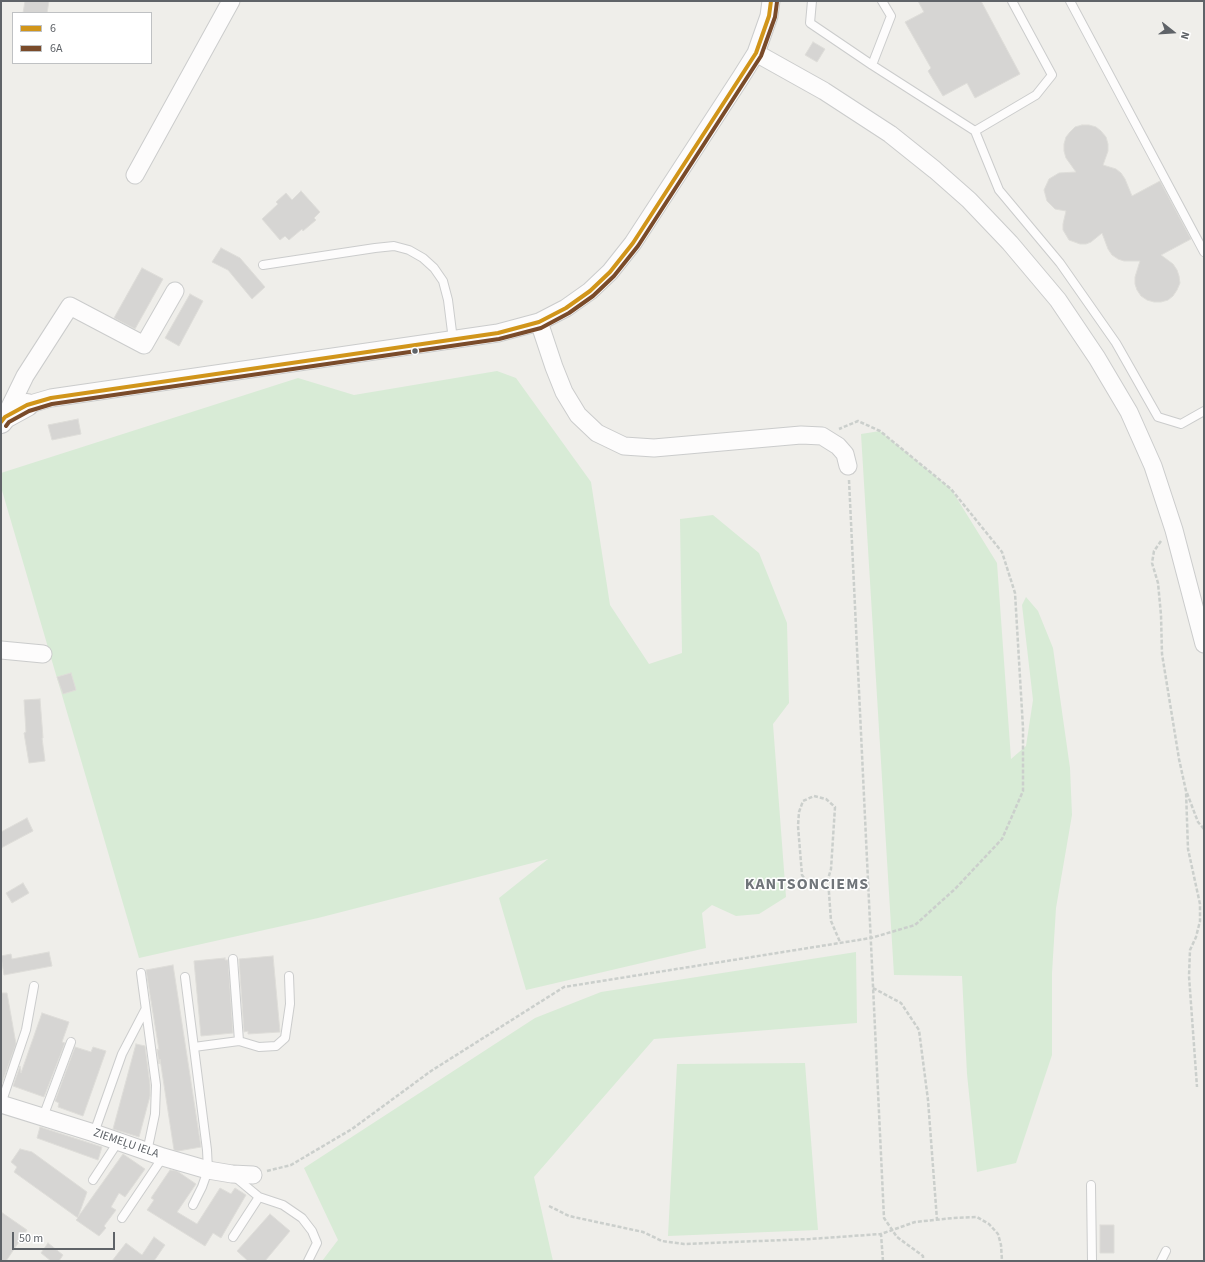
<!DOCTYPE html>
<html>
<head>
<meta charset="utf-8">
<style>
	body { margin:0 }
	#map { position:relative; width:1205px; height:1262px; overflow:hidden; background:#efeeea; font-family:"Source Sans 3",sans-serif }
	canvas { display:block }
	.frame { position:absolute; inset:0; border:2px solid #5f6368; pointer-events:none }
	.legend { position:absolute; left:12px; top:12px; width:140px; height:52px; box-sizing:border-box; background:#fff; border:1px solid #bfc1c3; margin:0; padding:5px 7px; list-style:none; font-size:12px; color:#5f6368 }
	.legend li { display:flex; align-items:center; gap:8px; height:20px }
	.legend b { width:20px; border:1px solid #bfc1c3 }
	.north { position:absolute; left:1153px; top:12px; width:40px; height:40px; -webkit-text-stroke:3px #fff; paint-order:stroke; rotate:107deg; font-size:11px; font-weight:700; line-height:16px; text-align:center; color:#5f6368 }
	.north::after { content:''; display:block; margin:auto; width:14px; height:18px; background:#5f6368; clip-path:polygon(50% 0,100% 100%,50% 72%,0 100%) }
	.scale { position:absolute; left:12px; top:1232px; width:103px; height:18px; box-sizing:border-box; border:2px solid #5f6368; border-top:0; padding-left:5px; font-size:12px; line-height:14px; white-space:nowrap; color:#5f6368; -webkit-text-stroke:3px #fff; paint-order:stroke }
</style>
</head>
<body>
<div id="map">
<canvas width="1205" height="1262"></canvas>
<div class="frame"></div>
<ul class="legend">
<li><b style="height:5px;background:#d1951a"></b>6</li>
<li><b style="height:5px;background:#7a4b2a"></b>6A</li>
</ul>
<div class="north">N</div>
<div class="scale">50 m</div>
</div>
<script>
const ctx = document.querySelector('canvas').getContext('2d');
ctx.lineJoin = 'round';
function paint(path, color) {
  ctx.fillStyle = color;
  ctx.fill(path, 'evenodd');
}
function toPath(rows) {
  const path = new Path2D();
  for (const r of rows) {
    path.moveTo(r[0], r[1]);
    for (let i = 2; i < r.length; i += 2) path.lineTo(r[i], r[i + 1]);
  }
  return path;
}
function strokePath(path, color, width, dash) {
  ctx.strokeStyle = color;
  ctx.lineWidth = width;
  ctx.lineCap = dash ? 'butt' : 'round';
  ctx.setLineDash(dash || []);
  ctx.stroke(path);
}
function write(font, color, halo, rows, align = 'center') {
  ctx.font = font + ' "Source Sans 3",sans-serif';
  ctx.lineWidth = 3;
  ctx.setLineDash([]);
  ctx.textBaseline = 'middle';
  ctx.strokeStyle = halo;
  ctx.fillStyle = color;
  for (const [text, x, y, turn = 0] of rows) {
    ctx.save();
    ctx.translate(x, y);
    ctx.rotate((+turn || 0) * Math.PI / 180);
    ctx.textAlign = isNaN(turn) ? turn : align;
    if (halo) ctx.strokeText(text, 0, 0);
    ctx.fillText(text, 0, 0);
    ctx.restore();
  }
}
paint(toPath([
	[497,371,516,378,591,482,610,605,649,664,682,653,680,519,713,515,759,553,787,623,789,703,773,724,786,897,759,914,736,916,712,905,702,913,706,948,526,990,499,898,548,859,318,918,139,958,1,487,1,473,298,378,354,395],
	[880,431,951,489,997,563,1011,759,1026,746,1033,700,1022,605,1026,597,1038,611,1053,648,1070,768,1072,815,1056,908,1052,973,1052,1055,1016,1163,977,1172,967,1074,962,976,894,975,861,434],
	[856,952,857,1023,654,1039,534,1177,553,1261,322,1261,338,1240,304,1168,535,1018,601,992],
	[805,1063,818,1230,668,1236,677,1064]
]), '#d8ebd6');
const building = toPath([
	[25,1,49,1,47,13,23,13,25,1],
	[918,1,981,1,1020,74,975,98,967,83,943,96,928,71,931,68,905,22,924,12,918,1],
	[813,42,825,49,817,62,805,55,813,42],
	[1082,125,1089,125,1096,127,1101,131,1106,137,1108,144,1108,151,1103,165,1116,169,1121,173,1125,179,1132,196,1160,181,1191,239,1161,255,1173,264,1177,270,1179,276,1180,283,1177,290,1173,296,1168,300,1161,302,1154,302,1147,300,1141,296,1137,290,1135,284,1135,277,1140,261,1124,261,1118,259,1112,255,1108,249,1102,233,1091,242,1086,244,1080,244,1069,240,1063,230,1063,224,1066,211,1055,209,1047,201,1044,190,1049,179,1059,173,1076,172,1066,158,1064,151,1064,144,1066,137,1070,132,1075,127,1082,125],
	[301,191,320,212,314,218,316,220,303,231,302,229,289,240,285,236,280,240,262,219,278,204,276,202,286,193,292,200,301,191],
	[221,248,240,258,265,287,252,299,228,270,212,262,221,248],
	[142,268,163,279,135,329,114,318,142,268],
	[190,294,203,301,179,346,165,338,190,294],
	[78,419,81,434,52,440,48,425,78,419],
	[71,673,76,690,63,694,57,677,71,673],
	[40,699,43,738,42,738,45,761,29,763,24,733,26,732,24,700,40,699],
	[27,818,33,831,1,848,1,832,27,818],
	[23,883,29,893,12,903,6,893,23,883],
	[49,952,52,966,4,975,1,956,11,954,12,959,49,952],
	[273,956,280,1032,248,1034,248,1031,244,1032,239,959,273,956],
	[225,958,225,960,228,960,233,1033,201,1036,194,961,225,958],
	[173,965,201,1147,178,1151,174,1150,160,1059,159,1064,157,1049,159,1050,146,970,173,965],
	[1,993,7,993,16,1044,2,1083,1,1082,1,993],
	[42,1013,69,1022,62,1042,65,1043,44,1097,13,1086,20,1066,21,1073,42,1013],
	[136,1044,145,1046,150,1085,150,1096,139,1137,113,1129,136,1044],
	[75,1047,91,1052,93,1047,106,1051,83,1116,58,1107,59,1103,55,1101,75,1047],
	[40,1127,102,1147,98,1160,37,1138,40,1127],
	[20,1149,32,1152,87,1192,78,1217,123,1154,145,1169,125,1197,119,1193,111,1207,116,1210,104,1226,106,1228,99,1236,76,1220,78,1218,14,1172,17,1167,11,1162,20,1149],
	[170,1170,177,1171,196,1184,177,1212,197,1224,220,1188,231,1194,235,1188,246,1195,221,1238,213,1233,205,1246,147,1210,154,1200,151,1198,170,1170],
	[1,1212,27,1230,6,1261,1,1261,1,1212],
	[270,1214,290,1231,265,1261,248,1261,237,1251,270,1214],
	[1100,1225,1114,1225,1114,1253,1100,1253,1100,1225],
	[154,1237,165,1245,154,1261,112,1261,126,1243,142,1255,154,1237],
	[48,1243,63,1255,59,1261,51,1261,41,1253,48,1243]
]);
paint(building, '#d6d5d3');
strokePath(building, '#deddd9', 1);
const lane = toPath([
	[812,1,810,23,872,65,975,131,999,190,1060,263,1116,343,1158,417,1181,424,1204,411],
	[1070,1,1204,252],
	[872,65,891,16,882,1],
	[975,131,1036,95,1052,75,1012,1],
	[263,265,375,248,394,246,409,250,423,258,434,268,443,281,448,300,453,340],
	[233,959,239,1041],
	[141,973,156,1085,155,1114,147,1152],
	[185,977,207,1150,208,1170,202,1187,193,1205],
	[194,1047,239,1041,259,1047,276,1046,285,1038,290,1004,289,976],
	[1,1104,26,1030,34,986],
	[43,1117,71,1042],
	[94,1133,122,1054,145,1010],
	[93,1180,118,1142],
	[1091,1185,1092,1261],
	[259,1197,283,1205,302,1218,312,1231,317,1243,308,1261],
	[122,1218,163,1157],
	[233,1237,259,1197,235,1177],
	[1161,1261,1166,1251]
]);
const street = toPath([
	[756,53,824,91,890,134,935,170,969,200,1010,243,1058,300,1097,358,1129,412,1153,466,1174,530,1204,644],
	[135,175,231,1],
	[539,322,554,367,564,392,578,415,597,433,624,446,654,448,801,435,822,436,838,446,845,454,848,466],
	[27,405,51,398,498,333,539,322,566,308,590,291,610,272,633,243,741,77,756,53,769,16,771,1],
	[5,417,25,376,70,306,144,345,175,291],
	[1,650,43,654],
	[1,1104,94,1133,163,1157,208,1170,232,1174,253,1175]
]);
const secondary = toPath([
	[1,422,5,417,27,405]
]);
strokePath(lane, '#cbcccc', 10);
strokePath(street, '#cbcccc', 19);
strokePath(secondary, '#cacacb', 24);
strokePath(toPath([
	[849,480,884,1218,897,1237,923,1256,923,1261],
	[1161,541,1154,551,1152,563,1158,583,1161,615,1162,654,1179,759,1186,791,1188,849,1200,904,1200,921,1196,937,1190,950,1189,976,1197,1087],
	[1187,793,1198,822,1204,829],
	[814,796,826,799,835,807,831,869,828,879,822,884,815,885,807,882,802,875,798,826,799,812,803,801,814,796],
	[828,879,831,921,840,942],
	[873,988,901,1003,919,1030,928,1100,937,1220],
	[267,1171,291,1165,352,1129,431,1071,564,987,871,938,915,925,955,889,1002,839,1023,791,1023,728,1015,593,1002,552,951,489,880,431,858,421,839,429],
	[549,1206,569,1216,643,1232,662,1241,684,1244,810,1239,881,1234],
	[883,1261,881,1234,915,1222,953,1218,977,1217,989,1224,998,1234,1001,1245,1002,1261]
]), '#cbcfcc', 2.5, [4, 2]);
strokePath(lane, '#fdfcfc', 8);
strokePath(street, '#fdfcfc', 17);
strokePath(secondary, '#fdfcfc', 22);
strokePath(toPath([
	[1,422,5,417,27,405,51,398,498,333,539,322,566,308,590,291,610,272,633,243,756,53,769,16,771,1]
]), '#d1951a', 4);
strokePath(toPath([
	[6,426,9,422,29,411,52,404,499,339,541,328,569,313,593,296,614,276,638,246,761,56,775,17,777,2]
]), '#7a4b2a', 4);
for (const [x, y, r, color] of [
	[415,351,3.5,"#5f6368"]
]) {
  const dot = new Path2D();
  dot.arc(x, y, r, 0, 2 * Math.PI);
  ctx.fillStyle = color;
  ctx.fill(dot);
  strokePath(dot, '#fff', 1.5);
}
write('12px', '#5f6368', '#fff', [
	["ZIEMEĻU IELA",126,1144,19]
]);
ctx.letterSpacing = '1px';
write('bold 16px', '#70757a', '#fff', [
	["KANTSONCIEMS",807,885]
]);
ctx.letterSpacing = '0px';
</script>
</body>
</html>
